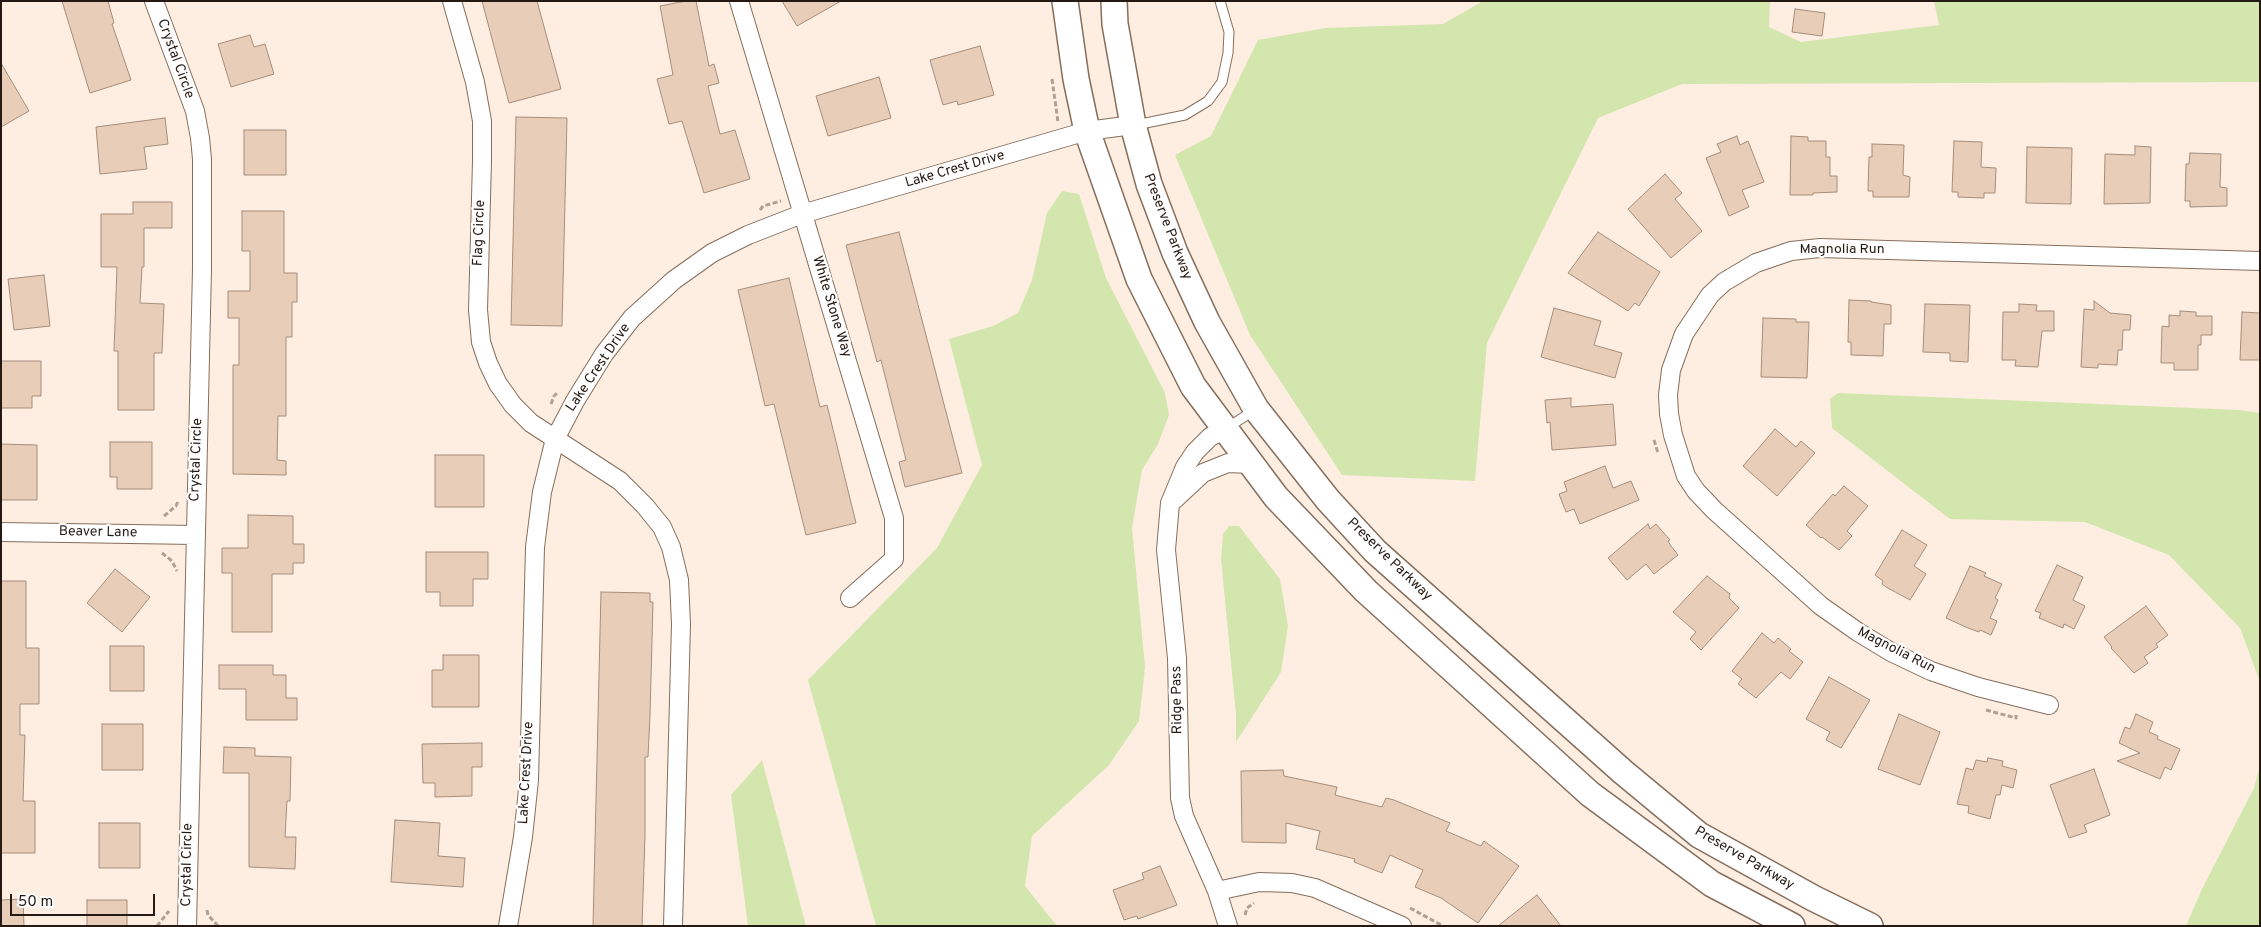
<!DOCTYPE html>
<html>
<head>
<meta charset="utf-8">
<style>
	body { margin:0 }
	#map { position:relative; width:2261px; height:927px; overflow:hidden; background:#feeee1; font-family:Overpass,sans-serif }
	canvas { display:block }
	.frame { position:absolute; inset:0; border:2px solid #241a13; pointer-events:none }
	.scale { position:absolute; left:10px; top:894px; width:145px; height:22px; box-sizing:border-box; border:2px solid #241a13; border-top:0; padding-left:6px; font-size:15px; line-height:18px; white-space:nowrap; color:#241a13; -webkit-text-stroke:4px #fefefe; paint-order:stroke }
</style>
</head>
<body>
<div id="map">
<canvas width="2261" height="927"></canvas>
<div class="frame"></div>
<div class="scale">50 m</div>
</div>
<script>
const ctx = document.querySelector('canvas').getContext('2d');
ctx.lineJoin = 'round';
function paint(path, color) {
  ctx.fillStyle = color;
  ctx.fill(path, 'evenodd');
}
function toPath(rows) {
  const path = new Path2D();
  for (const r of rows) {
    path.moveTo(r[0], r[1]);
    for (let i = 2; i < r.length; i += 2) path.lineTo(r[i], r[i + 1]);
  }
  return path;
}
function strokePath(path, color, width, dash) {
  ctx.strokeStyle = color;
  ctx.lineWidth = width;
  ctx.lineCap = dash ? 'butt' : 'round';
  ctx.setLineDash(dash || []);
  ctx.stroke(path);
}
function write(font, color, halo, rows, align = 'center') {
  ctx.font = font + ' Overpass,sans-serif';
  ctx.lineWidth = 4.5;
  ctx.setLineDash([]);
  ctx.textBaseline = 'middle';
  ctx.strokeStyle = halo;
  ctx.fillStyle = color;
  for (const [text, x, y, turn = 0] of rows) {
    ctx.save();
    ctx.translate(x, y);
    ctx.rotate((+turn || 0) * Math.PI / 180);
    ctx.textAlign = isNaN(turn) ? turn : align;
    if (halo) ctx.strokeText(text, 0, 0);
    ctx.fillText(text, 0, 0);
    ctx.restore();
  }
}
paint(toPath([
	[1483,1,1770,1,1769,27,1801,42,1939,25,1934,1,2260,1,2260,82,1682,84,1598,118,1487,343,1475,481,1342,475,1250,335,1175,155,1211,136,1258,40,1325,28,1443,24],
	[1062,191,1079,194,1106,278,1165,393,1169,415,1158,444,1142,470,1132,528,1145,667,1139,721,1109,765,1032,836,1025,886,1057,926,876,926,808,680,937,548,982,465,949,339,993,326,1018,313,1032,280,1047,213],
	[1838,393,2239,410,2260,413,2260,682,2240,628,2169,555,2085,522,1950,519,1832,428,1830,399],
	[1229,526,1239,526,1280,579,1288,626,1281,672,1236,742,1236,715,1221,558,1223,534],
	[762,760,806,926,748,926,731,795],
	[2260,765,2260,926,2186,926,2202,889,2254,788]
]), '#d3e6ae');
const building = toPath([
	[62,1,108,1,114,23,112,24,131,80,90,93,62,1],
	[482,1,537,1,561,89,509,103,482,1],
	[686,1,696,1,709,66,714,64,719,83,708,86,720,134,735,130,750,179,704,193,682,121,669,124,657,79,673,75,660,6,686,1],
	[782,1,841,1,797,26,782,1],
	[1795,9,1825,13,1822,36,1792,32,1795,9],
	[250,35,254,47,265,44,274,74,231,87,218,44,250,35],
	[980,46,994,95,958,105,957,101,943,105,930,60,980,46],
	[1,63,29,111,1,127,1,63],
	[879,77,891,118,828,136,816,96,879,77],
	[516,117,567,118,562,326,511,325,516,117],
	[165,118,168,144,144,147,147,169,100,174,96,127,165,118],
	[244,130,286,130,286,175,244,175,244,130],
	[1737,136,1740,145,1748,141,1764,182,1742,190,1749,207,1729,216,1706,158,1721,152,1717,144,1737,136],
	[1791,136,1808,137,1808,141,1826,141,1826,157,1830,157,1830,176,1837,176,1837,192,1813,193,1813,195,1790,195,1791,136],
	[1954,141,1982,142,1981,167,1996,168,1995,193,1984,193,1984,198,1958,197,1958,192,1952,192,1954,141],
	[1872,144,1904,145,1903,175,1910,177,1909,197,1873,197,1873,191,1868,191,1869,157,1872,157,1872,144],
	[2135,146,2151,147,2150,203,2104,204,2105,154,2135,155,2135,146],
	[2027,147,2072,148,2071,204,2026,203,2027,147],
	[2190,153,2221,154,2220,187,2227,188,2227,206,2190,207,2190,201,2185,201,2186,164,2189,164,2190,153],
	[1665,174,1682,193,1675,199,1702,231,1671,258,1628,209,1665,174],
	[133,202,172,202,172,228,144,228,144,267,142,267,140,303,164,304,162,353,154,353,154,410,118,410,118,351,114,351,117,267,101,267,101,214,133,214,133,202],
	[242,211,284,211,284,273,297,273,297,302,292,302,292,337,286,337,286,416,278,416,277,460,286,461,286,475,233,474,233,365,239,365,239,318,228,318,228,291,250,291,250,251,242,251,242,211],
	[899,232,962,473,905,487,899,462,906,460,881,360,877,362,846,245,899,232],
	[1598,232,1660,272,1639,306,1635,303,1628,311,1568,273,1598,232],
	[44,275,50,326,14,330,8,279,44,275],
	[789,278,820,407,827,405,856,523,806,535,774,404,765,406,738,290,789,278],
	[1849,300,1871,301,1871,302,1891,305,1891,324,1884,324,1883,356,1851,355,1851,342,1848,342,1849,300],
	[2094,301,2110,313,2131,315,2130,330,2123,330,2122,350,2118,350,2117,365,2098,364,2098,368,2081,367,2084,309,2094,310,2094,301],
	[1925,304,1970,305,1968,362,1950,361,1950,353,1923,352,1925,304],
	[2019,304,2037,305,2036,311,2054,311,2054,331,2042,331,2038,367,2015,366,2016,360,2002,360,2003,312,2019,312,2019,304],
	[1554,308,1601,321,1594,345,1622,353,1615,378,1541,357,1554,308],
	[2180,311,2196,312,2196,316,2212,316,2212,335,2201,335,2201,345,2198,345,2198,370,2174,370,2174,363,2161,363,2162,326,2169,327,2169,315,2180,316,2180,311],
	[2242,312,2260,313,2260,360,2240,360,2242,312],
	[1763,318,1796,319,1796,322,1809,322,1807,378,1761,377,1763,318],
	[1,361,41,361,41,396,32,396,32,408,1,408,1,361],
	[1571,398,1571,407,1613,404,1616,445,1552,450,1550,422,1547,423,1545,400,1571,398],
	[1775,429,1796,447,1801,441,1815,453,1777,496,1743,466,1775,429],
	[110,442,152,442,152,489,117,489,117,477,110,477,110,442],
	[1,444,37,445,37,500,1,500,1,444],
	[435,455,484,455,484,507,435,507,435,455],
	[1605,466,1613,488,1631,481,1639,500,1580,524,1574,509,1566,512,1559,494,1567,491,1564,482,1605,466],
	[1844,486,1868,506,1847,531,1852,536,1839,550,1822,537,1821,538,1806,525,1833,494,1835,496,1844,486],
	[248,515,293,516,293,544,304,544,304,563,293,563,293,574,272,574,272,632,232,632,232,573,222,573,222,548,248,548,248,515],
	[1648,524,1650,529,1656,524,1670,540,1668,541,1671,546,1678,555,1654,574,1646,564,1627,580,1608,558,1648,524],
	[1902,530,1927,545,1914,566,1926,574,1910,600,1886,587,1882,584,1883,581,1875,575,1902,530],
	[426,552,488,552,488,579,473,579,473,606,440,606,440,592,426,592,426,552],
	[2057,565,2083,577,2073,600,2085,606,2074,629,2064,624,2063,628,2039,618,2041,613,2035,611,2057,565],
	[1970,566,1986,573,1984,576,2002,584,1995,598,1998,600,1990,618,1997,621,1991,635,1980,630,1979,632,1968,628,1946,618,1970,566],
	[115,569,150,597,122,632,87,603,115,569],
	[1707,576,1730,594,1729,598,1739,608,1701,650,1690,639,1696,632,1673,612,1707,576],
	[1,581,26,581,26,648,39,648,39,704,20,704,20,735,25,735,23,801,35,801,35,853,1,853,1,581],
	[601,592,650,593,650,602,653,602,650,715,648,757,645,757,645,836,642,926,593,926,601,592],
	[2146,606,2168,635,2156,644,2158,647,2144,657,2148,663,2134,673,2111,648,2112,647,2104,637,2146,606],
	[1762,633,1774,643,1778,638,1791,649,1789,651,1803,662,1790,679,1781,672,1756,698,1738,684,1742,679,1732,671,1762,633],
	[110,646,144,646,144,691,110,691,110,646],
	[443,655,479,655,479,707,432,707,432,670,443,670,443,655],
	[219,665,273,665,273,675,286,675,286,698,297,698,297,720,246,720,246,689,219,689,219,665],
	[1829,677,1870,700,1841,748,1826,740,1830,732,1806,719,1829,677],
	[1899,714,1940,732,1920,785,1878,769,1899,714],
	[2136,714,2153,722,2149,732,2158,736,2157,739,2180,749,2171,770,2165,767,2160,779,2117,761,2140,753,2119,743,2125,727,2130,729,2136,714],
	[102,724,143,724,143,770,102,770,102,724],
	[482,743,482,767,472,767,472,796,435,797,435,783,423,783,422,744,482,743],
	[224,747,255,748,255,756,291,757,290,801,287,801,285,837,296,837,295,869,249,867,249,773,223,773,224,747],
	[1988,758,2003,761,2002,766,2017,770,2013,788,2002,785,2000,795,1996,795,1990,819,1968,813,1969,806,1957,804,1966,768,1973,770,1976,760,1987,762,1988,758],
	[2094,769,2110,815,2084,825,2087,832,2069,838,2050,785,2094,769],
	[1283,770,1284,776,1337,787,1335,795,1382,807,1386,798,1394,800,1450,823,1446,831,1481,846,1484,841,1519,866,1478,923,1441,898,1415,887,1423,870,1390,855,1382,873,1354,862,1355,859,1316,849,1320,831,1286,823,1286,843,1242,842,1241,771,1283,770],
	[395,820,440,823,438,856,465,858,463,887,391,882,395,820],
	[99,823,140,823,140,868,99,868,99,823],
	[1160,866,1177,905,1138,919,1137,916,1124,920,1113,890,1144,879,1142,873,1160,866],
	[1537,895,1561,926,1498,926,1537,895],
	[23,899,24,926,1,926,1,900,23,899],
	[87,900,127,900,127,926,87,926,87,900]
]);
paint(building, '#e8cdb9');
strokePath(building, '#a68d7a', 1);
const lane = toPath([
	[1136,125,1185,115,1208,101,1222,82,1228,53,1229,32,1220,1],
	[1227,428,1256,409]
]);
const street = toPath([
	[154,1,195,111,200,138,202,159,202,269,187,926],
	[452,1,475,82,482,121,482,161,478,310,481,342,488,363,498,384,513,405,531,423,620,481,645,506,662,527,671,547,679,580,681,624,673,926],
	[739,1,894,518,894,559,850,598],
	[1226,429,1210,437,1195,452,1185,467,1170,503,1166,550,1177,658,1180,798,1184,816,1217,891,1228,926],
	[1174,500,1203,473,1228,463,1251,464],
	[1,532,195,535],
	[2049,705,1978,687,1931,671,1891,652,1858,632,1821,606,1714,510,1696,491,1686,476,1673,435,1669,414,1668,395,1671,370,1684,334,1710,295,1724,282,1756,263,1791,251,1820,248,2260,261],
	[1217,891,1259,882,1292,883,1315,888,1402,926],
	[508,926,523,837,529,780,535,547,542,492,555,439,575,401,604,354,632,318,674,280,712,253,748,235,802,214,1087,131,1133,125]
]);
const secondary = toPath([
	[1065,1,1076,79,1087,131,1139,279,1193,386,1276,497,1366,591,1590,794,1712,884,1792,926],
	[1114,1,1115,24,1133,125,1149,184,1175,253,1207,322,1256,409,1328,500,1375,551,1623,772,1699,835,1813,898,1870,926]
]);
strokePath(lane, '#856e5c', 11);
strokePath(street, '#856e5c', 20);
strokePath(secondary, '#856e5c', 28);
strokePath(toPath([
	[1052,79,1058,122],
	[760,210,763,206,781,201],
	[551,404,554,396,557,393],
	[1654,440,1658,453],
	[164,516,176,506,178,501],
	[162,553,172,561,177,571],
	[1986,710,2016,718,2016,715],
	[1410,908,1443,926],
	[207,910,208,915,218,926],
	[1245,915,1247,908,1254,903],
	[157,926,169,911]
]), '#aea096', 3, [5, 2.5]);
strokePath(lane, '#fff', 9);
strokePath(street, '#fff', 18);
strokePath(secondary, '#fff', 25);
write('14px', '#241a13', '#fefefe', [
	["Crystal Circle",175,59,70],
	["Lake Crest Drive",955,170,-16],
	["Preserve Parkway",1167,227,69],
	["Flag Circle",480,233,-88],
	["Magnolia Run",1842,250],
	["White Stone Way",831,307,73],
	["Lake Crest Drive",599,368,-56],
	["Crystal Circle",197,460,-88],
	["Beaver Lane",98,533,1],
	["Preserve Parkway",1389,560,44],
	["Magnolia Run",1896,651,27],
	["Ridge Pass",1178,700,-91],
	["Lake Crest Drive",527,773,-87],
	["Preserve Parkway",1744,859,30],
	["Crystal Circle",188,865,-89]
]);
</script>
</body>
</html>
